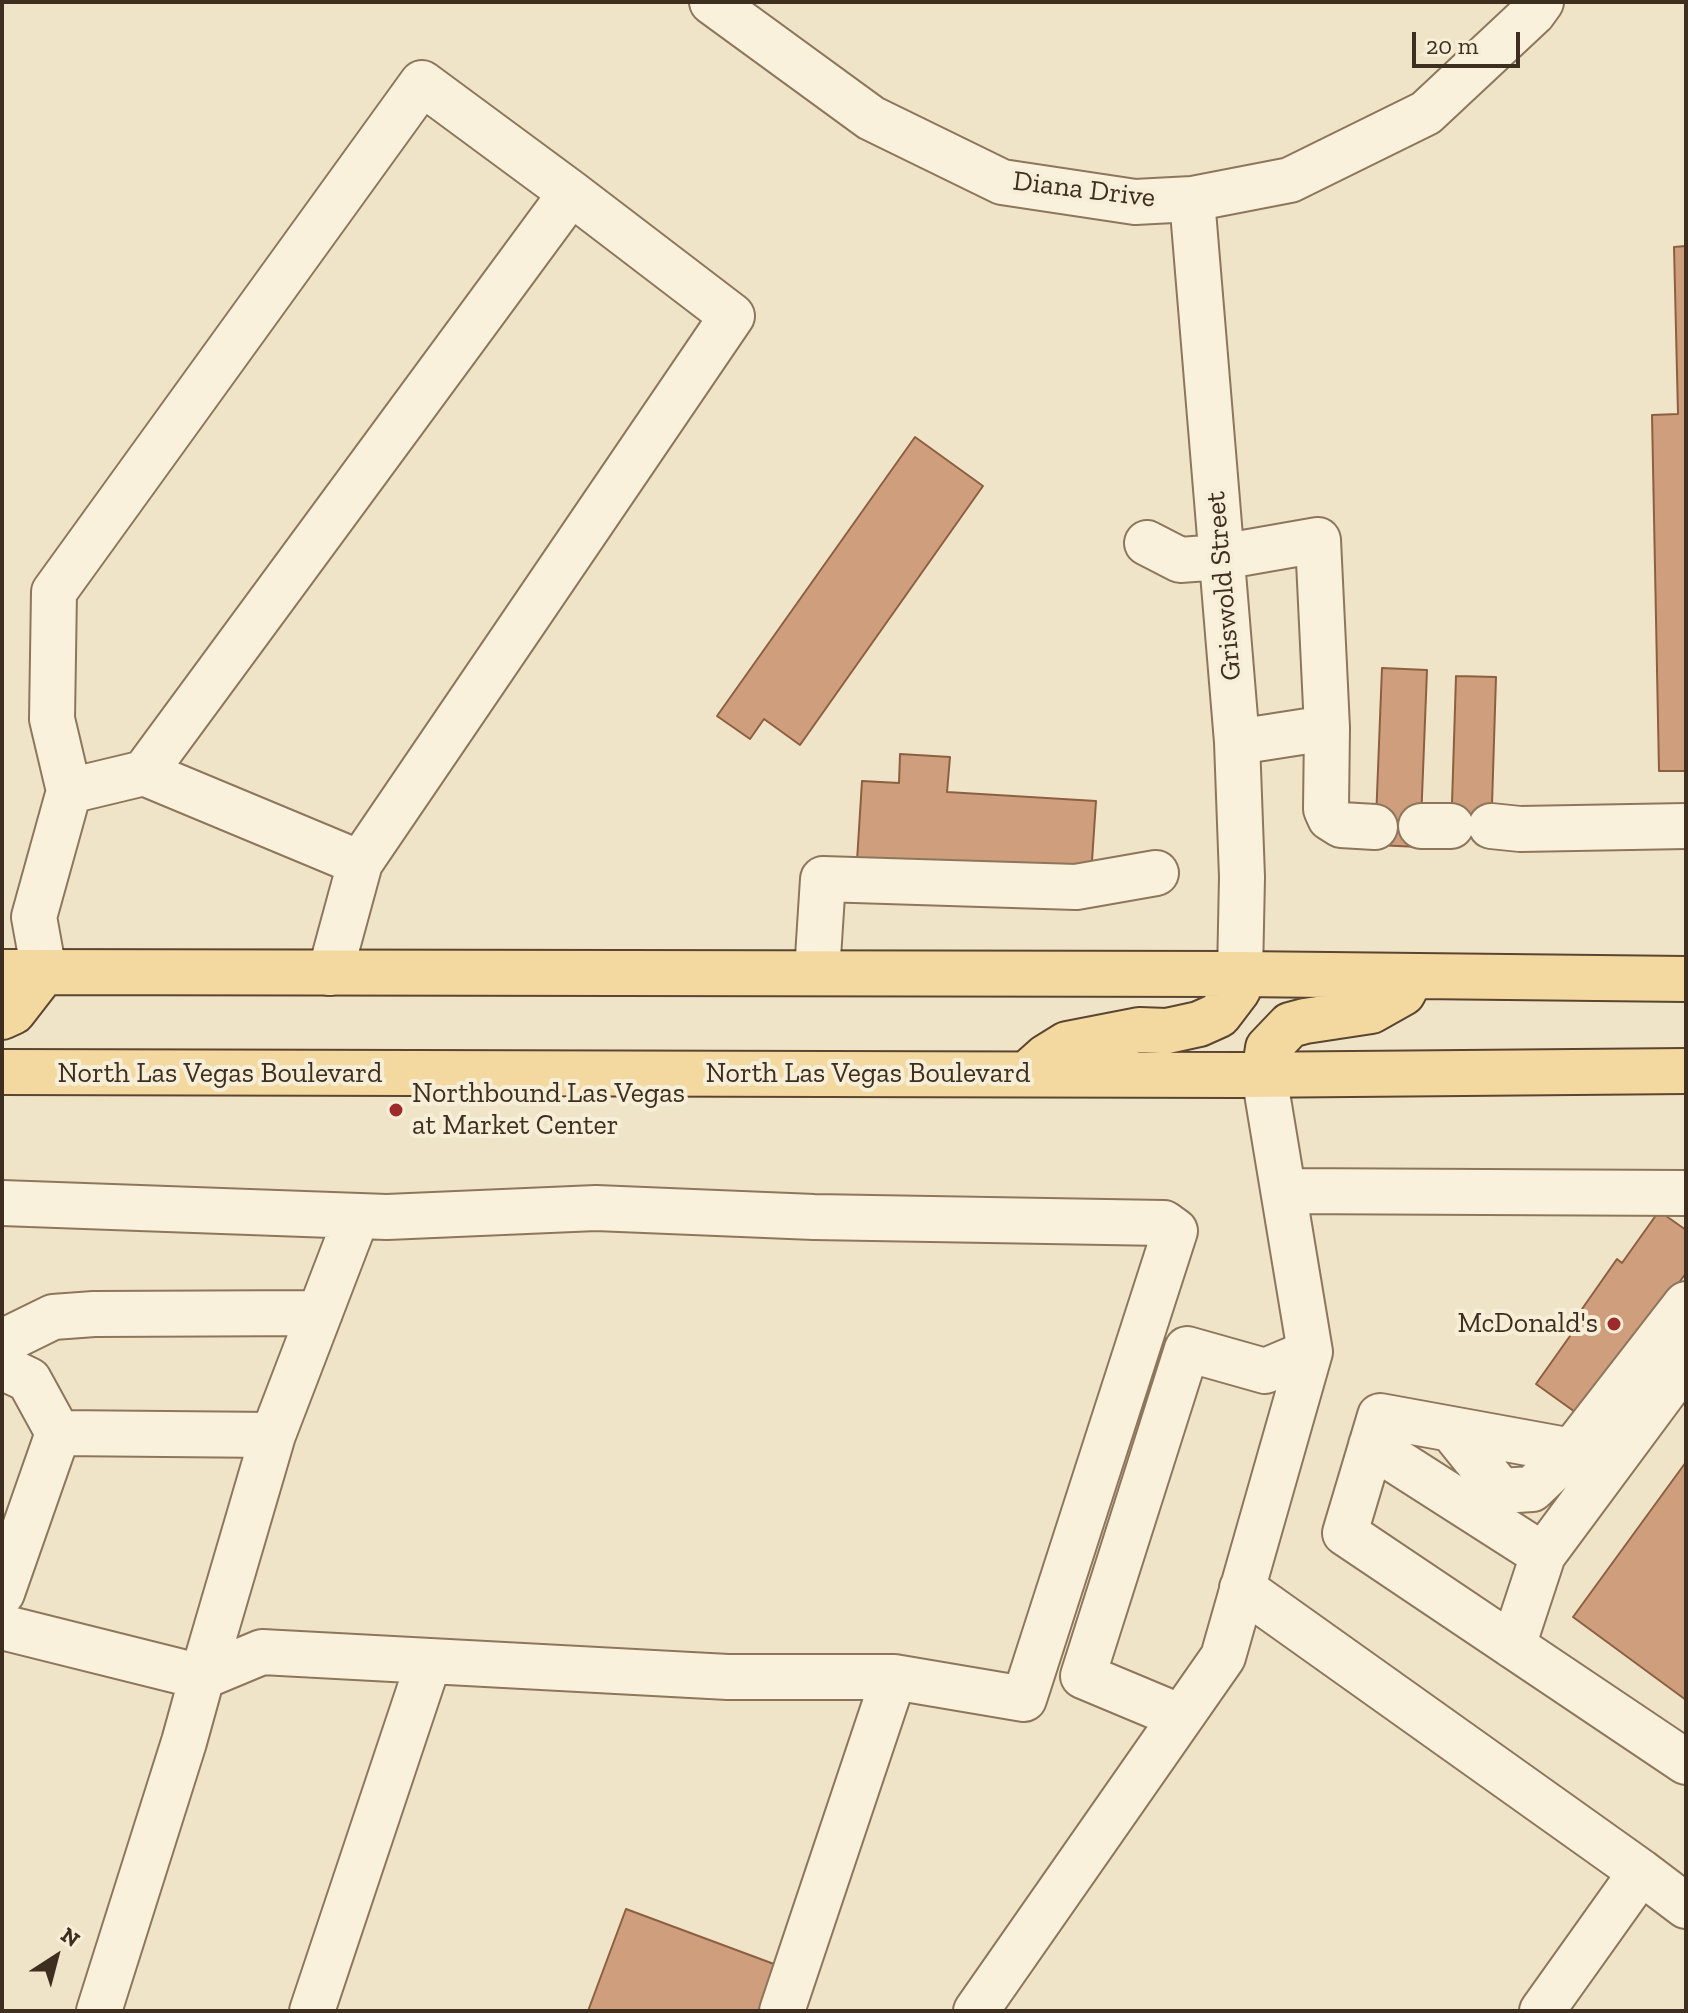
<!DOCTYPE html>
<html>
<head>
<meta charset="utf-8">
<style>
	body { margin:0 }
	#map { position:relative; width:1688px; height:2013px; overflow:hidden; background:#f0e4c8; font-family:"Zilla Slab",serif }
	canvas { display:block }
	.frame { position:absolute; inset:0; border:4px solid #3d2e20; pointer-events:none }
	.north { position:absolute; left:16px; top:1917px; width:80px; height:80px; -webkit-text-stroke:6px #f7eed8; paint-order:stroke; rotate:36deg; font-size:22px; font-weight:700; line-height:32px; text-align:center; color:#3d2e20 }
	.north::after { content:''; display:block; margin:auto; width:28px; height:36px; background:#3d2e20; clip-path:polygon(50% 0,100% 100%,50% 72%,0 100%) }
	.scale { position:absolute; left:1412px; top:32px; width:108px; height:36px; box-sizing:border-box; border:4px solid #3d2e20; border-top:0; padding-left:10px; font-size:24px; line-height:28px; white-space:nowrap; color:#3d2e20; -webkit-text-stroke:6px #f7eed8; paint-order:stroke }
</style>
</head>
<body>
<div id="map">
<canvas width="1688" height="2013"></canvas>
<div class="frame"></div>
<div class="north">N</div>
<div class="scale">20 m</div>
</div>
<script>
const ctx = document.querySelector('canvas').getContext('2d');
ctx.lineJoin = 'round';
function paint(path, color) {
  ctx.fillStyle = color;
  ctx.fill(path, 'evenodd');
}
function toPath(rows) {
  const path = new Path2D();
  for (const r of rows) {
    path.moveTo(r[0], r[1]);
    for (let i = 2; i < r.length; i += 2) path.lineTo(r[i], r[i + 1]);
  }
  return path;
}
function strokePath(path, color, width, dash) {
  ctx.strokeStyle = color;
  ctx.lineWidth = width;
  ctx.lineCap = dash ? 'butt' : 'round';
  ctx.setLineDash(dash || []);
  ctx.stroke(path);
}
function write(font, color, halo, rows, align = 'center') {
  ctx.font = font + ' "Zilla Slab",serif';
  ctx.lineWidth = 8;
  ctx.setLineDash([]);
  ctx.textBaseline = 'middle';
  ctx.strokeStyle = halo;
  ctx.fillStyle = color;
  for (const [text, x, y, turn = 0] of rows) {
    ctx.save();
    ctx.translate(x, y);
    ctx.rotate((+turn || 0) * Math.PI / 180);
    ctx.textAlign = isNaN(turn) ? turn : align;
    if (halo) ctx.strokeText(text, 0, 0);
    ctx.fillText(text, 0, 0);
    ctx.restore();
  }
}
const building = toPath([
	[1686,246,1686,771,1659,771,1652,415,1678,414,1674,247,1686,246],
	[915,437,983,486,800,745,764,719,750,739,717,716,915,437],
	[1382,668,1427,670,1420,847,1375,845,1382,668],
	[1456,676,1496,677,1491,837,1451,835,1456,676],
	[900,754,950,757,947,792,1096,801,1091,876,857,861,862,781,899,783,900,754],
	[1659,1211,1686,1230,1686,1273,1582,1417,1536,1384,1587,1312,1582,1309,1617,1259,1622,1263,1659,1211],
	[1686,1462,1686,1700,1573,1617,1686,1462],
	[626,1909,782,1967,766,2011,588,2011,626,1909]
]);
paint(building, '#cf9f7d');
strokePath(building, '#8d5f41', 2);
const minor = toPath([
	[712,2,871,118,1002,182,1135,202,1192,199,1290,180,1426,113,1533,13,1541,2],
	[1192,199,1237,742,1242,877,1240,974],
	[1147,543,1180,560,1221,557,1318,540,1327,728,1326,809,1330,818,1341,825,1375,827],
	[1237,742,1327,728],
	[69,791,52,719,54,592,422,83,571,193],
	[1421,826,1451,826],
	[1491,826,1520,829,1686,826],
	[44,972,34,917,69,791,144,773],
	[330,973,360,863,732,316,571,193,144,773,360,863],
	[817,973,823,879,1076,887,1156,873],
	[1284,1191,1686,1193],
	[2,1203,387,1217,596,1208,814,1217,1164,1223,1175,1231,1024,1699,894,1677,728,1677,262,1652,202,1677,184,1742,99,2011],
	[1686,1304,1572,1451,1380,1416,1345,1533,1686,1762],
	[2,1342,53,1317,94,1314,320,1313],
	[2,1367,29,1380,58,1433,2,1593],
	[1451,1429,1501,1491,1532,1489,1572,1451],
	[58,1433,273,1435],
	[1371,1445,1543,1555,1513,1646],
	[1543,1555,1686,1362],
	[1242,1588,1641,1872,1542,2011],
	[2,1627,202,1677,273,1435,357,1216],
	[1181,1717,1083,1676,1187,1349,1265,1371,1310,1352],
	[1641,1872,1686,1906],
	[312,2011,429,1661],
	[782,2011,894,1677],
	[976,2011,1223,1657,1310,1352,1264,1075]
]);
const major = toPath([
	[2,972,1240,974,1686,979],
	[2,1017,13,1012,44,972],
	[2,1072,1240,1075,1686,1071],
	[1027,1074,1046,1057,1067,1044,1139,1030,1167,1031,1199,1024,1219,1015,1238,990,1240,974],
	[1264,1075,1268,1048,1290,1025,1305,1021,1371,1011,1403,993,1412,976]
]);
strokePath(minor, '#8d765c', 48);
strokePath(major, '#5b4430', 48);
strokePath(minor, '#faf1dc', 44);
strokePath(major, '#f3d9a0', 44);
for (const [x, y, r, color] of [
	[396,1110,8,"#9e2a2b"],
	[1614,1324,8,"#9e2a2b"]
]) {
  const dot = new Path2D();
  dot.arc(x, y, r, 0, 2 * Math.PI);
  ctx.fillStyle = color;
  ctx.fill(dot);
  strokePath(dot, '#f7eed8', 3);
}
write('28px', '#3d2e20', '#f7eed8', [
	["Diana Drive",1084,190,7],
	["Griswold Street",1224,586,-95],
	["North Las Vegas Boulevard",220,1074],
	["North Las Vegas Boulevard",868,1074]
]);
write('28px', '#3d2e20', '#f7eed8', [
	["Northbound Las Vegas",412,1094],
	["at Market Center",412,1126],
	["McDonald's",1598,1324,"right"]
], 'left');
</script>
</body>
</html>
